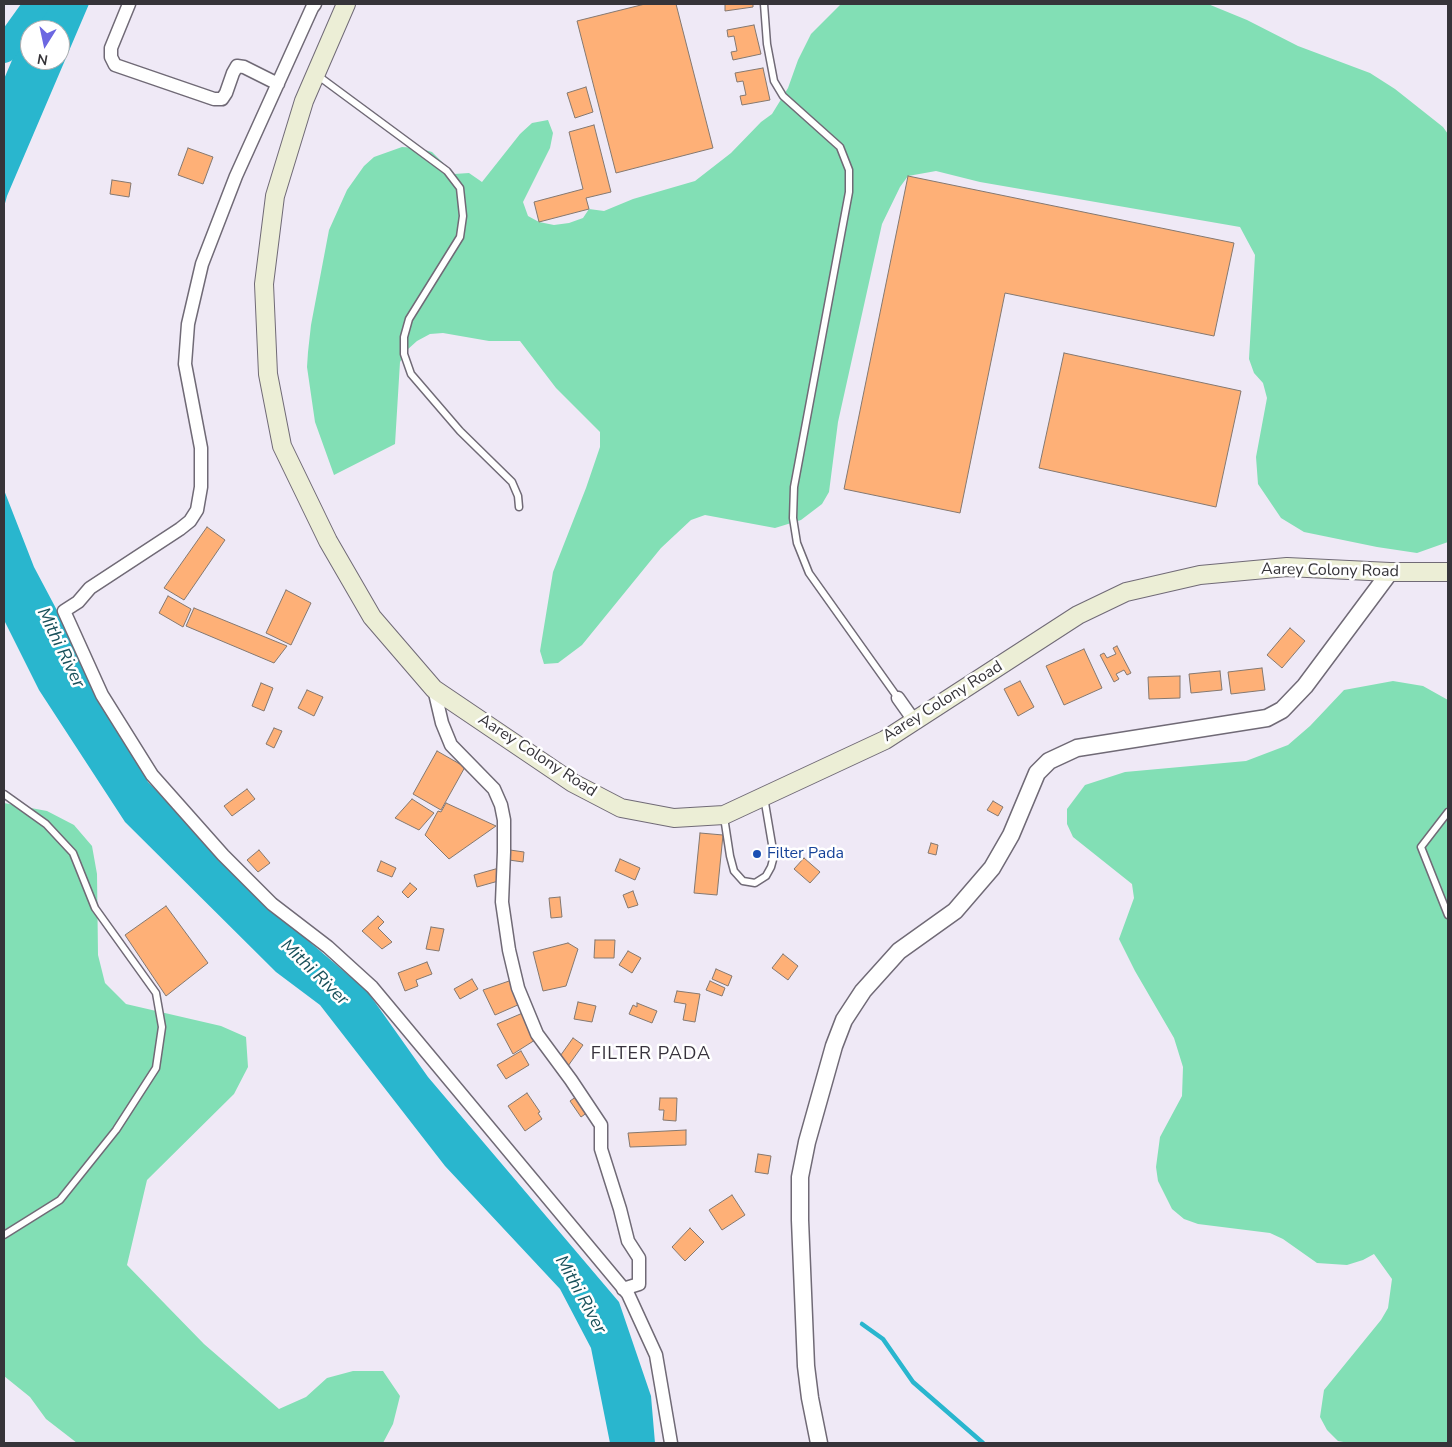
<!DOCTYPE html>
<html>
<head>
<meta charset="utf-8">
<style>
	body { margin:0 }
	#map { position:relative; width:1452px; height:1447px; overflow:hidden; background:#efe9f6; font-family:"Nunito Sans",sans-serif }
	canvas { display:block }
	.frame { position:absolute; inset:0; border:5px solid #363439; pointer-events:none }
	.north { position:absolute; left:20px; top:20px; width:50px; height:50px; box-sizing:border-box; background:#fff; border:1px solid #afaeb0; border-radius:50%; rotate:190deg; font-size:14px; font-weight:700; line-height:20px; text-align:center; color:#363439 }
	.north::after { content:''; display:block; margin:auto; width:18px; height:22px; background:#6c67e1; clip-path:polygon(50% 0,100% 100%,50% 72%,0 100%) }
</style>
</head>
<body>
<div id="map">
<canvas width="1452" height="1447"></canvas>
<div class="frame"></div>
<div class="north">N</div>
</div>
<script>
const ctx = document.querySelector('canvas').getContext('2d');
ctx.lineJoin = 'round';
function paint(path, color) {
  ctx.fillStyle = color;
  ctx.fill(path, 'evenodd');
}
function toPath(rows) {
  const path = new Path2D();
  for (const r of rows) {
    path.moveTo(r[0], r[1]);
    for (let i = 2; i < r.length; i += 2) path.lineTo(r[i], r[i + 1]);
  }
  return path;
}
function strokePath(path, color, width, dash) {
  ctx.strokeStyle = color;
  ctx.lineWidth = width;
  ctx.lineCap = dash ? 'butt' : 'round';
  ctx.setLineDash(dash || []);
  ctx.stroke(path);
}
function write(font, color, halo, rows, align = 'center') {
  ctx.font = font + ' "Nunito Sans",sans-serif';
  ctx.lineWidth = 5;
  ctx.setLineDash([]);
  ctx.textBaseline = 'middle';
  ctx.strokeStyle = halo;
  ctx.fillStyle = color;
  for (const [text, x, y, turn = 0] of rows) {
    ctx.save();
    ctx.translate(x, y);
    ctx.rotate((+turn || 0) * Math.PI / 180);
    ctx.textAlign = isNaN(turn) ? turn : align;
    if (halo) ctx.strokeText(text, 0, 0);
    ctx.fillText(text, 0, 0);
    ctx.restore();
  }
}
paint(toPath([
	[841,4,1208,4,1247,20,1298,46,1370,73,1395,89,1443,127,1448,134,1448,542,1417,553,1377,547,1304,532,1281,518,1258,484,1256,457,1267,398,1263,383,1254,373,1249,359,1255,255,1240,227,980,182,936,171,908,176,900,187,882,224,838,422,829,492,822,504,801,520,775,528,705,515,691,520,661,548,582,645,558,663,544,664,540,651,553,572,586,488,600,447,600,432,556,388,520,341,489,341,443,333,430,334,417,341,407,350,400,362,395,444,334,475,315,422,307,367,308,352,311,325,329,230,347,190,364,166,374,157,402,147,418,148,432,152,454,174,469,173,482,182,520,134,532,123,548,120,553,133,550,148,523,202,528,216,539,222,554,225,569,223,583,218,589,209,604,211,633,199,695,181,731,153,761,122,772,114,788,88,798,60,811,34],
	[1393,681,1423,686,1448,700,1448,1443,1349,1443,1338,1441,1327,1430,1320,1417,1324,1390,1381,1320,1388,1308,1392,1279,1374,1254,1363,1260,1347,1265,1317,1263,1283,1239,1270,1233,1198,1224,1184,1219,1172,1209,1158,1181,1156,1167,1160,1137,1182,1096,1183,1067,1174,1038,1135,971,1119,939,1134,898,1132,884,1073,837,1067,824,1067,809,1085,785,1125,772,1246,761,1288,745,1310,726,1344,690],
	[4,803,47,811,74,825,92,846,97,874,98,955,105,983,126,1004,221,1026,246,1037,248,1067,234,1094,147,1180,127,1265,204,1344,279,1409,306,1397,327,1378,353,1371,383,1371,400,1396,393,1424,383,1443,77,1443,46,1419,30,1397,4,1376]
]), '#82dfb5');
paint(toPath([
	[36,4,89,4,7,196,4,207,4,79],
	[30,30,60,30,60,60,30,60],
	[4,490,34,567,148,782,277,914,367,991,428,1077,619,1302,651,1396,655,1443,610,1443,591,1348,560,1289,445,1166,320,1005,276,972,125,822,39,690,4,620]
]), '#29b6ce');
strokePath(toPath([
	[862,1324,883,1339,913,1382,983,1443]
]), '#29b6ce', 4.5);
strokePath(toPath([
	[4,50,37,4]
]), '#29b6ce', 26);
const building = toPath([
	[645,4,676,4,713,148,616,173,577,21,645,4],
	[725,4,753,4,753,7,725,11,725,4],
	[754,25,761,54,733,60,731,52,737,51,734,36,728,37,727,30,754,25],
	[763,68,770,100,742,105,740,96,746,95,743,81,737,82,735,73,763,68],
	[586,87,593,112,575,118,567,93,586,87],
	[594,125,611,192,586,198,589,209,539,222,534,202,583,189,569,132,594,125],
	[188,148,213,157,203,184,178,175,188,148],
	[908,176,1234,243,1214,336,1005,293,960,513,844,489,908,176],
	[112,180,131,183,129,197,110,194,112,180],
	[1064,353,1241,391,1216,507,1039,468,1064,353],
	[207,527,225,540,184,600,164,588,207,527],
	[286,590,311,603,291,645,266,633,286,590],
	[168,596,191,609,183,627,159,613,168,596],
	[194,608,287,646,274,663,186,626,194,608],
	[1290,628,1305,641,1282,668,1267,655,1290,628],
	[1117,646,1131,673,1127,675,1124,670,1116,674,1119,679,1114,682,1100,655,1104,653,1107,658,1116,654,1113,648,1117,646],
	[1084,649,1102,688,1064,705,1046,666,1084,649],
	[1262,668,1265,690,1231,694,1228,672,1262,668],
	[1220,671,1222,690,1191,693,1189,674,1220,671],
	[1180,676,1180,698,1149,699,1148,677,1180,676],
	[1020,681,1034,707,1018,716,1004,689,1020,681],
	[261,683,273,688,264,711,252,706,261,683],
	[307,690,323,697,314,716,298,708,307,690],
	[274,728,282,731,274,748,266,744,274,728],
	[437,751,465,767,441,810,413,794,437,751],
	[247,789,255,799,232,816,224,806,247,789],
	[412,799,434,813,419,830,395,818,412,799],
	[993,801,1003,807,998,816,987,810,993,801],
	[446,803,496,826,449,859,425,835,438,811,441,812,446,803],
	[700,833,723,835,717,895,694,893,700,833],
	[931,843,938,845,936,855,928,853,931,843],
	[259,850,270,863,258,872,247,860,259,850],
	[510,850,524,852,523,862,509,860,510,850],
	[804,858,820,872,810,883,794,869,804,858],
	[620,859,640,868,635,880,615,871,620,859],
	[381,861,396,868,392,877,377,871,381,861],
	[499,868,502,880,477,887,474,875,499,868],
	[410,883,417,889,408,898,402,892,410,883],
	[633,891,638,905,628,908,623,895,633,891],
	[560,897,562,917,551,918,549,898,560,897],
	[166,906,208,963,166,996,125,935,166,906],
	[378,916,384,922,378,928,392,942,382,949,362,931,378,916],
	[431,927,444,929,439,951,426,949,431,927],
	[595,940,615,940,614,958,594,958,595,940],
	[568,943,578,949,566,986,543,991,533,952,568,943],
	[628,951,641,958,632,973,619,965,628,951],
	[783,954,798,966,788,980,772,968,783,954],
	[427,962,432,974,416,980,418,986,405,991,398,973,427,962],
	[716,969,732,976,728,986,712,979,716,969],
	[472,979,478,989,460,999,454,989,472,979],
	[512,980,520,1004,495,1015,483,990,512,980],
	[710,981,725,988,722,996,706,990,710,981],
	[677,991,700,994,695,1022,683,1020,686,1004,674,1002,677,991],
	[578,1002,596,1006,592,1022,574,1019,578,1002],
	[637,1003,657,1011,652,1023,629,1014,633,1005,637,1007,637,1003],
	[525,1012,535,1040,513,1054,497,1024,525,1012],
	[573,1038,583,1045,568,1066,558,1059,573,1038],
	[521,1051,529,1065,506,1079,497,1065,521,1051],
	[527,1093,540,1112,538,1113,542,1119,525,1131,508,1106,527,1093],
	[580,1094,591,1110,581,1117,570,1101,580,1094],
	[660,1098,677,1098,676,1121,663,1120,664,1110,659,1110,660,1098],
	[686,1130,686,1145,630,1147,628,1133,686,1130],
	[758,1154,771,1156,768,1174,755,1172,758,1154],
	[732,1195,745,1215,722,1230,709,1210,732,1195],
	[690,1228,704,1242,685,1261,672,1247,690,1228]
]);
paint(building, '#feb077');
strokePath(building, '#847870', 1);
const service = toPath([
	[764,4,767,44,774,81,783,96,840,147,849,170,849,192,794,487,793,518,797,543,809,573,898,698],
	[317,75,447,171,460,188,463,216,460,237,409,319,404,337,404,354,411,374,460,431,512,482,518,496,519,507],
	[4,794,46,824,73,853,95,908,156,993,162,1027,156,1068,116,1130,60,1200,4,1235],
	[1448,812,1421,847,1448,915],
	[724,817,730,856,734,871,743,881,755,883,766,876,771,867,774,856,764,797]
]);
const minor = toPath([
	[129,4,111,48,111,57,115,65,214,99,222,99,226,93,233,73,237,66,244,67,278,84],
	[315,4,312,8,236,176,202,264,188,324,185,364,201,448,201,487,197,510,190,521,180,529,90,588,78,602,64,611,102,695,152,775,223,855,272,904,328,947,372,987,628,1294,656,1355,671,1443],
	[434,689,442,723,451,745,494,789,501,805,504,820,504,852,502,902,509,950,518,988,537,1034,571,1080,601,1125,601,1149,620,1209,628,1241,639,1258,639,1284,623,1289],
	[898,698,915,722]
]);
const tertiary = toPath([
	[819,1443,810,1398,806,1366,800,1220,800,1177,807,1142,834,1046,844,1020,863,991,899,951,955,911,992,868,1011,835,1037,773,1049,761,1077,748,1267,718,1282,710,1305,686,1390,572]
]);
const secondary = toPath([
	[346,4,304,101,275,196,264,284,268,374,282,446,328,541,372,617,434,689,573,783,621,808,674,818,724,815,885,740,1078,615,1126,592,1200,575,1287,567,1390,572,1448,572]
]);
strokePath(service, '#706a76', 9);
strokePath(minor, '#706a76', 15);
strokePath(tertiary, '#706a76', 19);
strokePath(secondary, '#706a76', 20);
strokePath(service, '#fff', 6);
strokePath(minor, '#fff', 12);
strokePath(tertiary, '#fff', 16);
strokePath(secondary, '#eceed6', 18);
for (const [x, y, r, color] of [
	[757,854,5,"#1a4fb4"]
]) {
  const dot = new Path2D();
  dot.arc(x, y, r, 0, 2 * Math.PI);
  ctx.fillStyle = color;
  ctx.fill(dot);
  strokePath(dot, '#fff', 2);
}
write('16px', '#363439', '#fff', [
	["Aarey Colony Road",1330,571,1],
	["Aarey Colony Road",943,702,-32],
	["Aarey Colony Road",537,756,33]
]);
write('16px', '#164399', '#fff', [
	["Filter Pada",767,854]
], 'left');
write('italic 18px', '#18505a', '#fff', [
	["Mithi River",60,648,64],
	["Mithi River",314,973,44],
	["Mithi River",580,1295,61]
]);
ctx.letterSpacing = '1px';
write('18px', '#37323c', '#fff', [
	["FILTER PADA",651,1055]
]);
ctx.letterSpacing = '0px';
</script>
</body>
</html>
